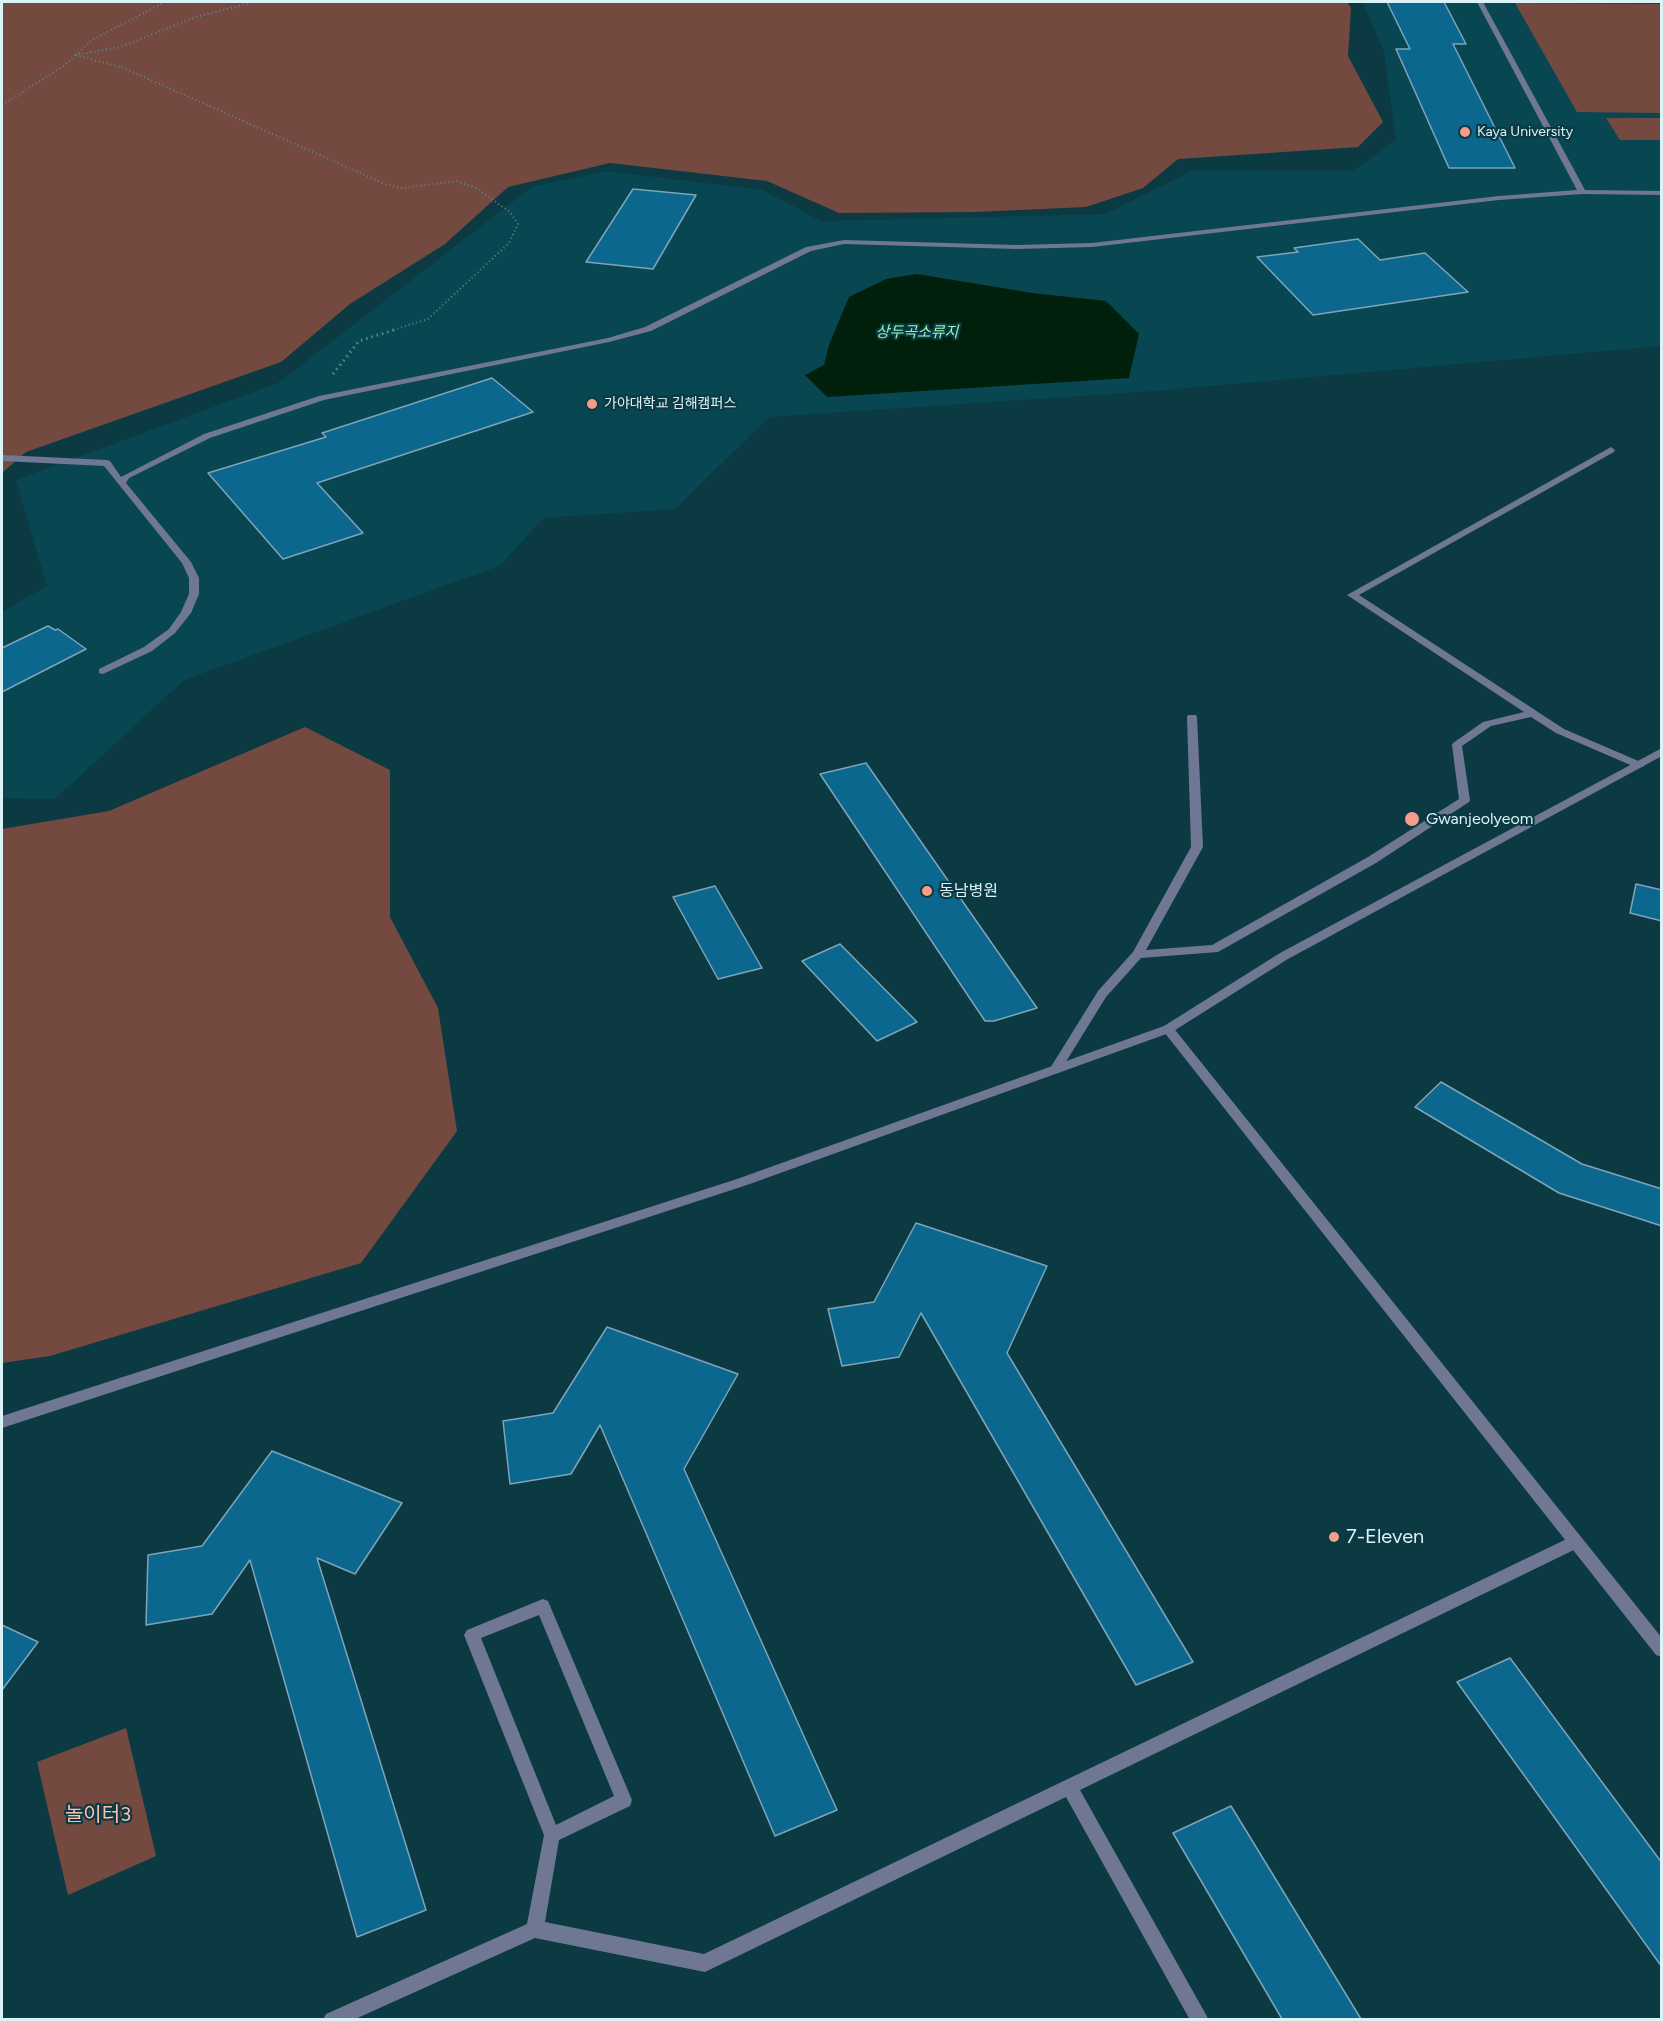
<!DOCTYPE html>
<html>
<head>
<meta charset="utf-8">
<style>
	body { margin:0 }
	#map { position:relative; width:1663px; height:2021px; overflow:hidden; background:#0b3a43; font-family:Figtree,sans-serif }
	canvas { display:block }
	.frame { position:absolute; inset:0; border:3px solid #dbf2f7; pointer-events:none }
</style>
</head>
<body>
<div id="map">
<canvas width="1663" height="2021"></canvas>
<div class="frame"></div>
</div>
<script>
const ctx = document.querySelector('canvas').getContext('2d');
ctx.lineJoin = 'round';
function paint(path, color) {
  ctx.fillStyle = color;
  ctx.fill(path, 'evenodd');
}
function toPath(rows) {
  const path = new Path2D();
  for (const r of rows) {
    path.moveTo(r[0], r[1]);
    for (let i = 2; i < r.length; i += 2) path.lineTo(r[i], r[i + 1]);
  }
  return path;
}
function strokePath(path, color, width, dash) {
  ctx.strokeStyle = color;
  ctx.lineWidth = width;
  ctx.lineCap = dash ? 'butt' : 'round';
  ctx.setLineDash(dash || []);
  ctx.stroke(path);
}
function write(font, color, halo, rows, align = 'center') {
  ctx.font = font + ' Figtree,"Noto Sans KR",sans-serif';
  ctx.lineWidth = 4.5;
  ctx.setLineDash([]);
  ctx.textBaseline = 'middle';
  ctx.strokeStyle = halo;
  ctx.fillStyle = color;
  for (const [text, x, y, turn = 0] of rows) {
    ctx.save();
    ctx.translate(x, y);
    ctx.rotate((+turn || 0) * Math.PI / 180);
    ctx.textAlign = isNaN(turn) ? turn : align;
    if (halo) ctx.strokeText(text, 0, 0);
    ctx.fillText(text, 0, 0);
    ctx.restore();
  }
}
paint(toPath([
	[1363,2,1661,2,1661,346,1155,391,769,417,675,509,544,518,499,566,184,680,55,799,2,798,2,612,47,586,16,480,278,383,532,187,607,171,763,190,821,221,1105,214,1194,170,1353,171,1396,140,1384,52]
]), '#084652');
paint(toPath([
	[2,2,1347,2,1351,8,1348,56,1383,122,1358,147,1178,159,1143,188,1086,207,975,212,839,213,767,181,610,163,508,187,445,244,350,304,281,362,26,452,2,473],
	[1515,3,1661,4,1661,113,1577,112],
	[1606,118,1661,118,1661,140,1620,140],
	[305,727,390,770,390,917,438,1008,457,1131,361,1263,50,1356,2,1363,2,829,109,811],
	[126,1728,156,1856,68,1895,37,1762]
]), '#744a40');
paint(toPath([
	[917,274,1032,293,1106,301,1139,334,1129,378,827,397,805,375,824,365,829,345,849,297,886,279]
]), '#00200b');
const building = toPath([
	[1387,2,1444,2,1466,44,1453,44,1515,168,1449,168,1396,49,1410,49,1387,2],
	[633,189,696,195,653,269,586,262,633,189],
	[1358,239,1380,260,1425,253,1468,292,1313,315,1257,257,1298,252,1294,248,1358,239],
	[492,378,533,412,317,483,363,533,283,559,208,473,326,437,322,433,492,378],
	[48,626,55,630,58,629,86,649,2,692,2,648,48,626],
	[866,763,1037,1008,994,1021,985,1021,820,774,866,763],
	[1636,884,1662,890,1662,921,1630,913,1636,884],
	[715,886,762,968,718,979,673,897,715,886],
	[840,944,917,1022,877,1041,802,961,840,944],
	[1441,1082,1582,1164,1662,1189,1662,1226,1559,1193,1415,1107,1441,1082],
	[916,1223,1047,1266,1007,1353,1193,1662,1136,1685,921,1313,899,1357,842,1366,828,1309,874,1302,916,1223],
	[607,1327,738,1374,684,1469,837,1810,775,1836,600,1425,571,1474,510,1484,503,1421,553,1413,607,1327],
	[272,1451,402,1503,355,1574,317,1558,426,1910,357,1937,250,1560,212,1614,146,1625,148,1555,202,1546,272,1451],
	[2,1625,38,1642,2,1690,2,1625],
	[1510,1658,1662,1863,1662,1967,1457,1682,1510,1658],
	[1231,1806,1361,2019,1282,2019,1173,1833,1231,1806]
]);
paint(building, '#0b678d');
strokePath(building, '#7fa4b9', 1.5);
strokePath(toPath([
	[165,2,92,40,76,55,124,68,385,184,401,188,456,181,476,188,510,212,518,224,509,243,428,319,393,330],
	[2,105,62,67,76,55,120,47,196,17,254,2]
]), '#60858c', 2, [1, 3]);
strokePath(toPath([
	[333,374,359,341,397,329]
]), '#60858c', 3, [1.5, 4]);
paint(toPath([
	[1477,2,1483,2,1585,190,1662,191,1662,195,1582,194,1499,200,1092,247,1016,249,844,244,811,251,651,331,609,342,324,400,210,438,129,478,126,483,191,562,199,578,199,594,191,613,175,633,152,651,103,674,99,673,99,669,144,647,169,629,181,612,189,594,189,578,182,563,104,466,2,461,2,455,107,460,110,461,121,477,204,434,319,396,608,338,645,327,806,247,844,240,1016,245,1092,243,1499,196,1577,190,1477,2],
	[1611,447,1615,450,1614,452,1359,595,1564,729,1643,763,1644,765,1643,767,1635,767,1556,733,1531,717,1491,726,1462,746,1470,800,1469,802,1376,863,1218,952,1141,958,1106,997,1059,1073,1051,1073,1049,1070,1098,991,1133,952,1191,847,1187,717,1188,715,1196,715,1197,717,1203,847,1146,950,1212,945,1368,857,1459,799,1452,745,1453,743,1483,722,1524,712,1347,595,1611,447],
	[1575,1535,1580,1537,1582,1542,1580,1547,1080,1790,1209,2020,1190,2020,1066,1797,705,1972,535,1938,353,2020,323,2020,326,2014,527,1924,544,1835,464,1635,467,1630,538,1601,543,1599,548,1601,632,1800,630,1806,559,1840,545,1922,704,1954,1575,1535],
	[539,1615,614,1796,556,1825,481,1638,539,1615]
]), '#707793');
paint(toPath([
	[1168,1025,1172,1026,1662,1638,1662,1657,1656,1655,1164,1032,1162,1029,1164,1026,1168,1025]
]), '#707793');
paint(toPath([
	[1662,748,1662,756,1288,959,1172,1032,747,1185,2,1428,2,1416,737,1179,1164,1026,1280,953,1662,748]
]), '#707793');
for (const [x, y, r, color] of [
	[1465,132,6,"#f49e89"],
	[592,404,6,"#f49e89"],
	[1412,819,8,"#f49e89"],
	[927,891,6,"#f49e89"],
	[1334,1537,6,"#f49e89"]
]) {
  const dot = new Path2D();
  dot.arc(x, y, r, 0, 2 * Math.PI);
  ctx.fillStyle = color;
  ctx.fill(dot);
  strokePath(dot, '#0b3a43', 2);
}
write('14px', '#dbf2f7', '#0b3a43', [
	["Kaya University",1477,132],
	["가야대학교 김해캠퍼스",604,404]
], 'left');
write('italic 15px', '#92f3b3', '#0b3a43', [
	["상두곡소류지",917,333]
]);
write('16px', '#dbf2f7', '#0b3a43', [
	["Gwanjeolyeom",1426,819],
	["동남병원",939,891]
], 'left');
write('20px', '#dbf2f7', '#0b3a43', [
	["7-Eleven",1346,1537]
], 'left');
write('20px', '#febfaf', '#0b3a43', [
	["놀이터3",98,1815]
]);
</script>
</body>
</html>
